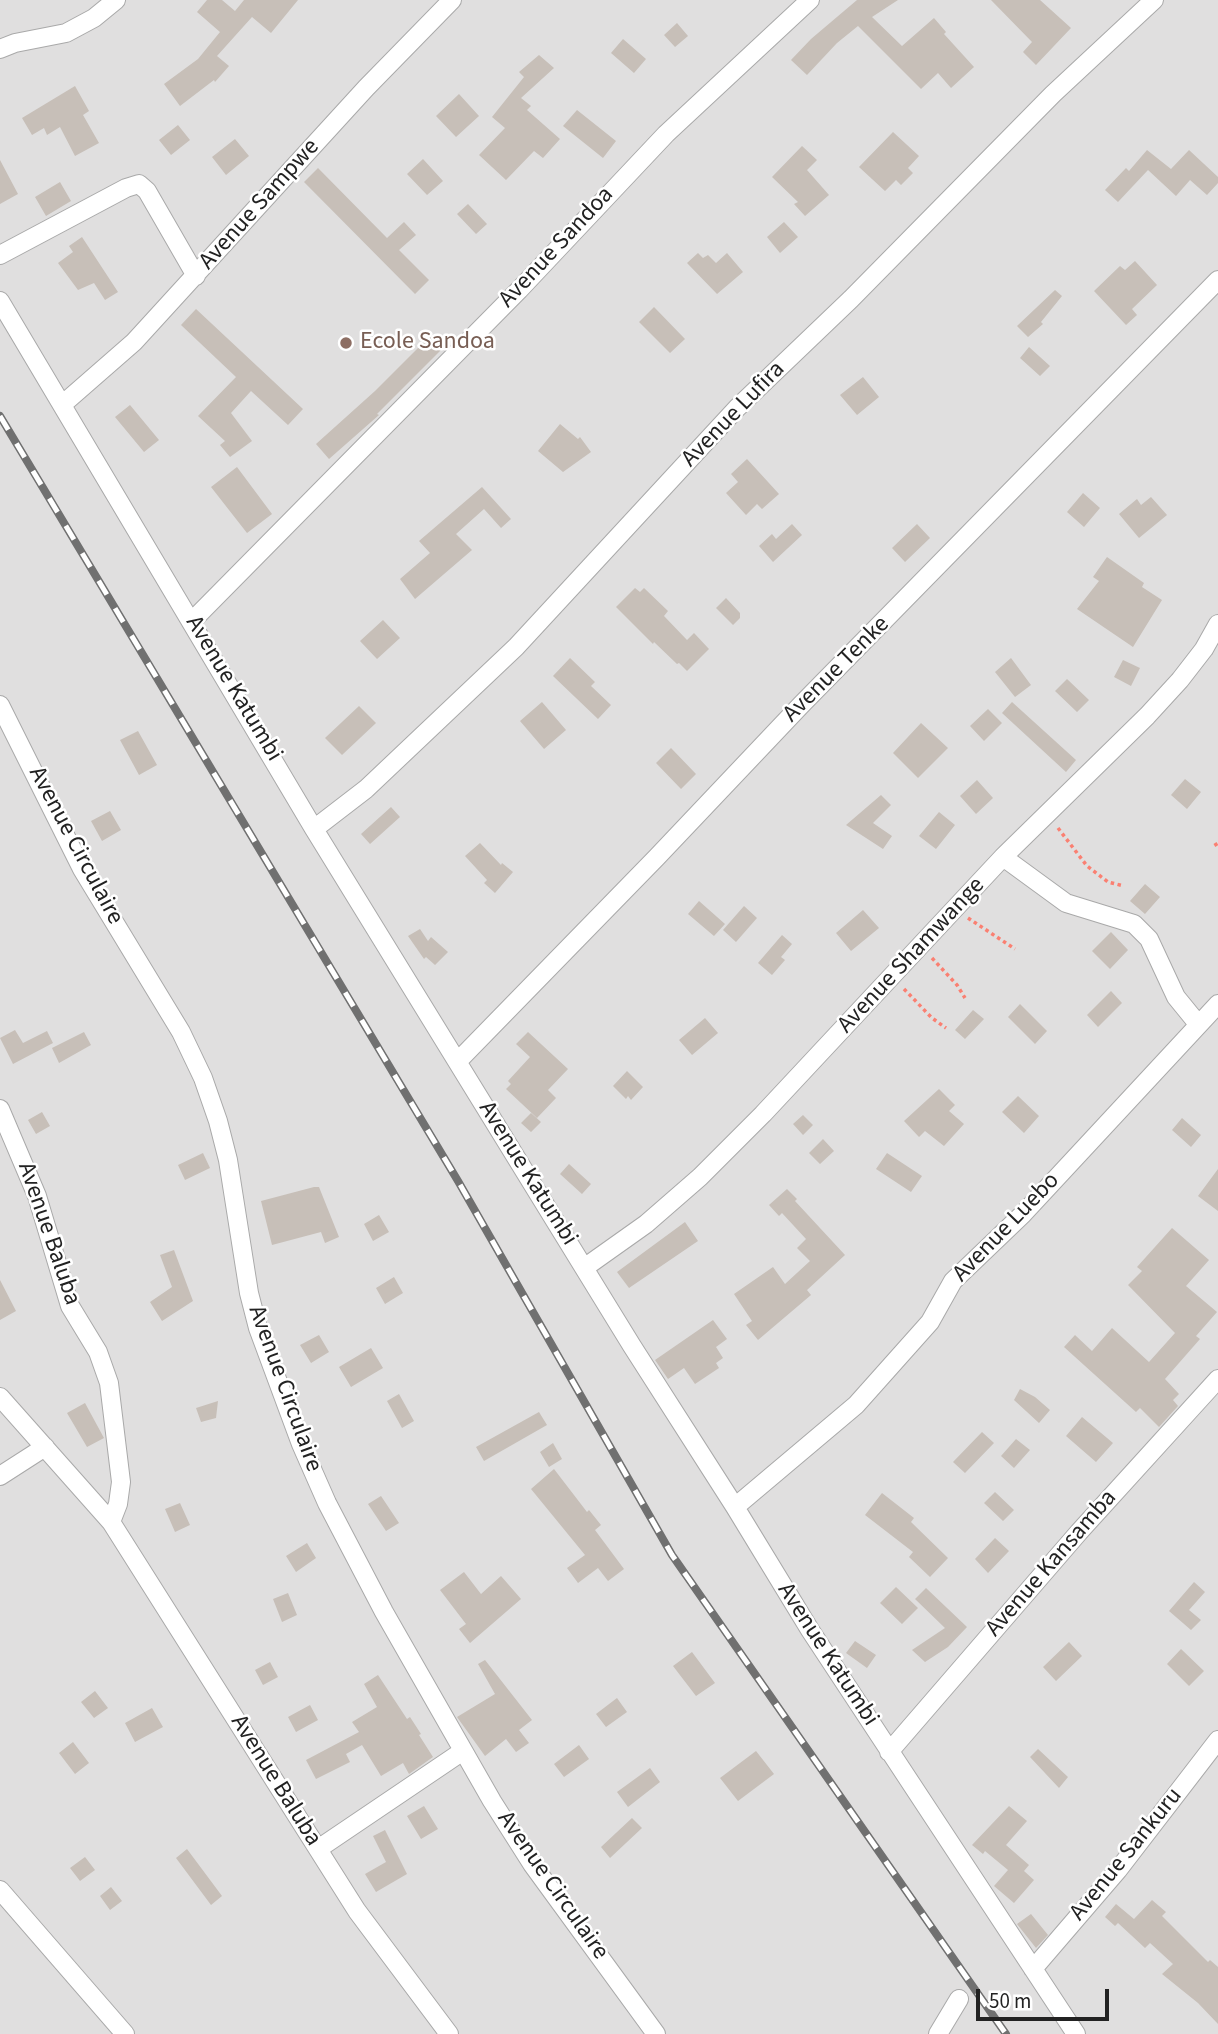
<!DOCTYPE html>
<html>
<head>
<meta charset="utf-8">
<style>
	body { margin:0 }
	#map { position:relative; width:1218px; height:2034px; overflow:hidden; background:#f2efe9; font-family:"Source Sans 3",sans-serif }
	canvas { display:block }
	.scale { position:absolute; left:976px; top:1989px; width:133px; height:32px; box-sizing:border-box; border:4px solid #222; border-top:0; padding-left:9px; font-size:21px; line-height:24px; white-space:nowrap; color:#222; -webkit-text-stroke:5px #fff; paint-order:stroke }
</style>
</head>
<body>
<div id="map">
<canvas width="1218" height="2034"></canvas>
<div class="scale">50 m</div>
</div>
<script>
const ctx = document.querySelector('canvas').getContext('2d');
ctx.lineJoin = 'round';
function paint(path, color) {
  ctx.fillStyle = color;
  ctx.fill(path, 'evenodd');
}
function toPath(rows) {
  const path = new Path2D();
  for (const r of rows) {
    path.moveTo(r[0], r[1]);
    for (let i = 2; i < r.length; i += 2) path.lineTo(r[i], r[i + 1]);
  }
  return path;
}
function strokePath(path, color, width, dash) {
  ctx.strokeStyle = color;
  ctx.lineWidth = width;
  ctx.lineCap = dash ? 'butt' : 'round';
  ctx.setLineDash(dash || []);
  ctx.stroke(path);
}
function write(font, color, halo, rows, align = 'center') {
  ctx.font = font + ' "Source Sans 3",sans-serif';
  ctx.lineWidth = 5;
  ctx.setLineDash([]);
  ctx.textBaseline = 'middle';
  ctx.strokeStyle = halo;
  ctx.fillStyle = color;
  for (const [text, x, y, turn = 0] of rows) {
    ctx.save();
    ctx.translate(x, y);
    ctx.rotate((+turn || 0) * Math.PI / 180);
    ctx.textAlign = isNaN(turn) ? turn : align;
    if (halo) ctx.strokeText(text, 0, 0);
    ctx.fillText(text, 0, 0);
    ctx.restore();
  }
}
paint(toPath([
	[0,0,1218,0,1218,2034,0,2034]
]), '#e0dfdf');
paint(toPath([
	[207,0,222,0,235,11,244,0,298,0,271,33,252,17,217,56,229,66,215,82,214,80,180,106,164,84,198,59,220,32,197,12],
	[857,0,898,0,872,17,902,46,934,18,946,32,944,34,974,67,951,88,938,73,921,89,858,26,837,43,807,75,791,60,811,39],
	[991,0,1040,0,1071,28,1036,65,1023,52,1032,42],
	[677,23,688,36,675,47,664,35],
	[623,39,646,59,634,73,611,53],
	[539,55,554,68,521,98,531,106,527,110,560,139,543,158,534,151,506,180,479,155,505,128,492,117,524,77,519,72],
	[75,86,89,111,83,115,99,143,75,156,60,127,47,135,44,128,32,135,22,118],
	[459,94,479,116,456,137,436,116],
	[577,110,616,141,603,158,563,126],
	[178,125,190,140,171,155,159,140],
	[893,132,919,156,908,168,913,173,901,185,896,180,885,191,859,167],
	[235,139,249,156,226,175,212,157],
	[802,146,817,160,807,170,829,195,805,216,794,204,798,202,772,177],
	[1147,150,1171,169,1189,150,1218,177,1218,183,1207,195,1190,180,1176,196,1148,170,1118,202,1105,190,1126,168,1129,171],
	[423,159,443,181,427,195,407,174],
	[0,160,18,194,0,204],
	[318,168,387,238,404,222,416,235,399,250,429,280,415,294,304,182],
	[60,182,71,201,46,216,35,197],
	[468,204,487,224,476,234,457,214],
	[784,222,798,237,780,253,767,237],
	[82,237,118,292,105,300,94,283,78,290,58,263,73,252,69,246],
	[698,253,703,258,708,255,716,263,727,253,743,272,717,294,687,263],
	[1135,261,1157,285,1132,309,1137,315,1126,325,1094,291,1120,266,1125,270],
	[1055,290,1062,296,1041,322,1043,324,1028,337,1017,326],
	[654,307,685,339,670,353,639,322],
	[196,309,303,409,288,425,251,391,231,413,252,441,230,457,220,445,225,441,198,416,236,377,181,325],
	[431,335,443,348,377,414,379,415,329,459,316,444,375,391],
	[1029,347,1050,366,1040,376,1020,358],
	[863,377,879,397,857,415,840,395],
	[130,405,159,440,144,452,115,417],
	[560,424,578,439,580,437,591,452,563,472,538,451],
	[747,459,779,494,762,509,757,504,746,515,726,493,738,482,731,474],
	[237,467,272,514,247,533,211,487],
	[482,487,511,519,501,528,484,509,456,534,472,550,415,599,400,579,430,553,419,541],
	[1083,493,1100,508,1084,527,1067,512],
	[1151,497,1167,515,1139,538,1119,514,1137,499,1141,505],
	[792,524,802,535,773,562,759,546,772,534,776,539],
	[917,524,930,538,905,562,892,548],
	[1107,557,1144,583,1142,587,1162,600,1133,647,1077,609,1099,581,1093,577],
	[635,588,640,592,644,588,668,611,664,616,687,640,694,633,709,649,687,671,679,663,677,664,654,642,653,644,616,607],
	[726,598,740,613,740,618,733,625,716,608],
	[383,620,400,638,377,659,360,641],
	[570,658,595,682,591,686,611,705,598,719,553,676],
	[1011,658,1031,685,1015,697,995,672],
	[1123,660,1140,668,1131,686,1114,677],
	[1067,679,1089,700,1077,712,1055,691],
	[542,702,566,730,544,749,520,721],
	[1012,702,1076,760,1066,772,1002,713],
	[359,706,376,723,342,755,325,738],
	[988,709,1002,723,984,741,970,726],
	[921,723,948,748,918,778,893,753],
	[138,731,157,765,139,775,120,740],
	[671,748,696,774,681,789,656,763],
	[1185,779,1201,792,1187,809,1171,795],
	[977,780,993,798,976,814,960,796],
	[881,795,891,805,873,823,892,836,883,849,846,825],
	[391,807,400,817,370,844,361,834],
	[110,811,121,830,102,841,91,821],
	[939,812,955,825,936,849,919,836],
	[480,843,501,865,502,863,513,872,495,893,484,883,487,880,465,856],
	[1145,884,1160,897,1145,914,1130,901],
	[699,901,725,924,714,936,688,914],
	[744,906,757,918,736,942,723,930],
	[863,910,879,928,851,951,836,933],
	[420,929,428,941,431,937,448,952,435,965,426,957,424,959,408,936],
	[1111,932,1128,950,1110,969,1092,951],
	[782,935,792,944,781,957,785,960,772,975,758,963],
	[1111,991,1122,1003,1098,1027,1087,1015],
	[1020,1004,1047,1031,1035,1044,1008,1017],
	[973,1010,984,1019,965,1039,955,1030],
	[705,1018,718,1033,692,1055,679,1040],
	[15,1030,23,1043,47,1031,53,1043,13,1064,0,1038],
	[84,1032,91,1045,59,1063,52,1048],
	[528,1032,568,1069,548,1090,556,1098,537,1118,506,1089,511,1084,508,1081,530,1057,516,1044],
	[627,1071,643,1087,631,1100,628,1096,626,1099,613,1086],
	[939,1089,955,1105,949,1111,964,1124,944,1146,925,1131,919,1137,904,1121],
	[1018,1096,1039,1116,1024,1133,1002,1112],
	[42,1112,50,1126,36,1134,28,1120],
	[531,1113,541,1122,531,1132,521,1123],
	[803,1115,813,1125,803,1135,793,1124],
	[1182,1118,1201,1135,1191,1147,1172,1130],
	[823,1139,834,1151,820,1164,809,1153],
	[203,1153,210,1168,185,1180,178,1165],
	[887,1153,922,1176,911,1192,876,1169],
	[569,1164,591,1184,582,1194,560,1174],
	[1218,1169,1218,1211,1198,1196],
	[314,1187,319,1187,339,1237,325,1243,321,1232,272,1245,261,1201],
	[787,1189,797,1199,795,1201,845,1255,807,1290,811,1295,758,1340,746,1325,752,1321,734,1294,773,1267,785,1284,810,1261,797,1248,806,1239,782,1213,779,1216,769,1205],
	[379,1215,389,1232,373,1241,364,1224],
	[685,1222,698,1241,629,1288,617,1272],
	[1172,1228,1209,1260,1186,1286,1217,1312,1196,1336,1200,1339,1165,1379,1179,1394,1173,1400,1178,1406,1159,1427,1140,1408,1136,1412,1064,1347,1075,1335,1092,1351,1112,1328,1149,1362,1175,1333,1128,1285,1142,1271,1137,1267],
	[174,1250,193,1301,162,1321,150,1302,172,1287,160,1255],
	[394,1277,403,1293,385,1304,376,1288],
	[0,1280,16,1311,0,1320],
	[713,1320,727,1339,716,1347,723,1358,716,1363,719,1368,695,1384,684,1368,668,1379,655,1360],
	[319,1335,329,1352,311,1363,300,1345],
	[371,1348,383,1368,351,1387,339,1367],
	[1020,1389,1035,1397,1050,1410,1039,1423,1014,1400],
	[399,1394,414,1421,402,1428,387,1401],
	[218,1401,216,1418,201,1422,196,1408],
	[85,1403,104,1438,87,1447,67,1413],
	[539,1412,547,1425,484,1461,476,1447],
	[1082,1417,1113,1443,1096,1462,1066,1436],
	[982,1432,994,1443,965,1473,953,1462],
	[1016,1439,1030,1450,1014,1468,1001,1456],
	[553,1443,562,1459,549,1467,540,1452],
	[554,1469,587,1512,589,1510,601,1525,595,1530,624,1569,608,1581,598,1568,578,1583,567,1568,585,1555,531,1489],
	[995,1492,1014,1510,1003,1521,984,1503],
	[882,1493,914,1518,911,1522,948,1558,930,1577,909,1557,913,1552,865,1515],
	[381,1496,399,1523,386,1531,368,1504],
	[180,1503,190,1525,175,1532,165,1509],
	[995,1538,1009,1551,988,1573,975,1559],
	[307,1543,316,1558,296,1572,286,1556],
	[464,1572,481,1594,501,1576,521,1599,470,1643,459,1629,466,1624,440,1590],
	[1194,1582,1205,1592,1189,1610,1201,1620,1191,1630,1169,1611],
	[896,1587,918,1608,902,1624,880,1603],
	[926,1588,967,1627,948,1647,925,1662,912,1650,945,1628,915,1599],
	[288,1593,297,1615,282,1622,273,1599],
	[855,1641,876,1655,867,1668,846,1653],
	[1069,1642,1082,1656,1056,1681,1043,1667],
	[1181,1649,1204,1671,1189,1686,1167,1664],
	[692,1652,715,1683,696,1696,673,1666],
	[485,1660,532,1720,519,1730,529,1743,516,1752,506,1739,485,1756,457,1717,495,1694,478,1664],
	[270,1662,278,1677,263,1685,255,1670],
	[378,1675,407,1719,410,1717,421,1734,419,1735,433,1757,409,1774,403,1763,381,1776,362,1745,346,1754,350,1762,316,1779,306,1760,359,1732,352,1722,377,1707,364,1684],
	[95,1691,108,1708,94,1718,81,1702],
	[617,1698,627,1712,606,1727,596,1714],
	[310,1705,318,1720,296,1732,288,1717],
	[152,1708,163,1727,135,1742,125,1723],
	[73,1742,89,1763,75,1774,59,1753],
	[579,1745,589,1759,564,1777,554,1764],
	[1038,1749,1068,1777,1059,1788,1030,1757],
	[756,1751,774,1774,738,1801,720,1778],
	[650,1768,660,1782,628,1807,617,1792],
	[424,1806,438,1829,421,1839,407,1816],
	[1009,1806,1027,1821,1006,1845,1029,1865,1024,1871,1034,1880,1014,1903,994,1886,1008,1870,985,1851,983,1854,972,1845],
	[632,1818,642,1828,610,1858,601,1847],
	[385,1830,407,1874,376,1892,365,1874,386,1862,373,1836],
	[187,1849,222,1896,211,1905,176,1858],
	[85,1857,95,1870,80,1881,70,1868],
	[111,1887,122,1901,110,1910,100,1896],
	[1152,1900,1166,1912,1162,1916,1208,1962,1210,1960,1218,1967,1218,2024,1198,2003,1162,1974,1173,1964,1150,1943,1145,1948,1118,1923,1115,1926,1105,1917,1116,1904,1134,1919],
	[1031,1914,1048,1935,1036,1948,1017,1924]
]), '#c7bfb8');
const minor = toPath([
	[0,49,15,43,66,33,94,18,116,0],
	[0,255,126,188,139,184,147,191,196,276],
	[0,301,314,829,632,1346,735,1507,810,1630,1076,2034],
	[63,404,134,342,366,88,452,0],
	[192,621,519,290,666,134,810,0],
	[0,705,82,869,181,1032,203,1078,218,1121,228,1160,249,1293,258,1328,301,1444,327,1503,384,1612,492,1801,532,1864,656,2034],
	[314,829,366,789,516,647,737,408,851,299,1053,94,1154,0],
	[1003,857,1066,903,1134,924,1149,939,1176,997,1198,1024],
	[458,1061,657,857,801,705,1218,280],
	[0,1109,37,1196,70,1306,98,1352,109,1383,121,1482,118,1504,111,1522],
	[584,1268,646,1224,700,1177,763,1114,1003,857,1147,716,1180,680,1204,649,1218,624],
	[0,1397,111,1522,357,1911,449,2034],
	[0,1476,45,1447],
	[735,1507,856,1405,930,1322,953,1281,1023,1214,1218,1004],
	[889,1752,1079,1532,1218,1379],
	[318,1849,463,1751],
	[0,1890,125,2034],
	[1033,1969,1118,1870,1218,1740],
	[938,2034,959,1999]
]);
strokePath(minor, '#a9a9a9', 20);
strokePath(toPath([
	[1058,828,1087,866,1108,882,1124,886],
	[1215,843,1218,848],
	[968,918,1015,949],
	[932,958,957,985,965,998],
	[904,989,932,1018,946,1028]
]), '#fa8072', 3.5, [3.5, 3.5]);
strokePath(minor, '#fff', 18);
const rail = toPath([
	[0,416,458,1181,672,1555,1006,2034]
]);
strokePath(rail, '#707070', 8);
strokePath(rail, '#fff', 5, [16]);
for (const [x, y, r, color] of [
	[346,343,7,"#8d6e63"]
]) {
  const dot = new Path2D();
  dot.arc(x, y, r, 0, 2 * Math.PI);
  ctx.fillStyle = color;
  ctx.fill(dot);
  strokePath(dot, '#fff', 2.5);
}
write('24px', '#222', '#fff', [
	["Avenue Sampwe",260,205,-48],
	["Avenue Sandoa",557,248,-47],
	["Avenue Lufira",734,415,-46],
	["Avenue Tenke",837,670,-45],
	["Avenue Katumbi",233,689,59],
	["Avenue Circulaire",75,846,62],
	["Avenue Shamwange",912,956,-47],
	["Avenue Katumbi",527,1174,58],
	["Avenue Luebo",1007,1228,-46],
	["Avenue Baluba",48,1234,71],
	["Avenue Circulaire",284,1389,70],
	["Avenue Kansamba",1052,1564,-49],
	["Avenue Katumbi",827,1655,57],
	["Avenue Baluba",275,1781,58],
	["Avenue Sankuru",1127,1855,-51],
	["Avenue Circulaire",552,1886,55]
]);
write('24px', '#785e54', '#fff', [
	["Ecole Sandoa",360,343]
], 'left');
</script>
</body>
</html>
